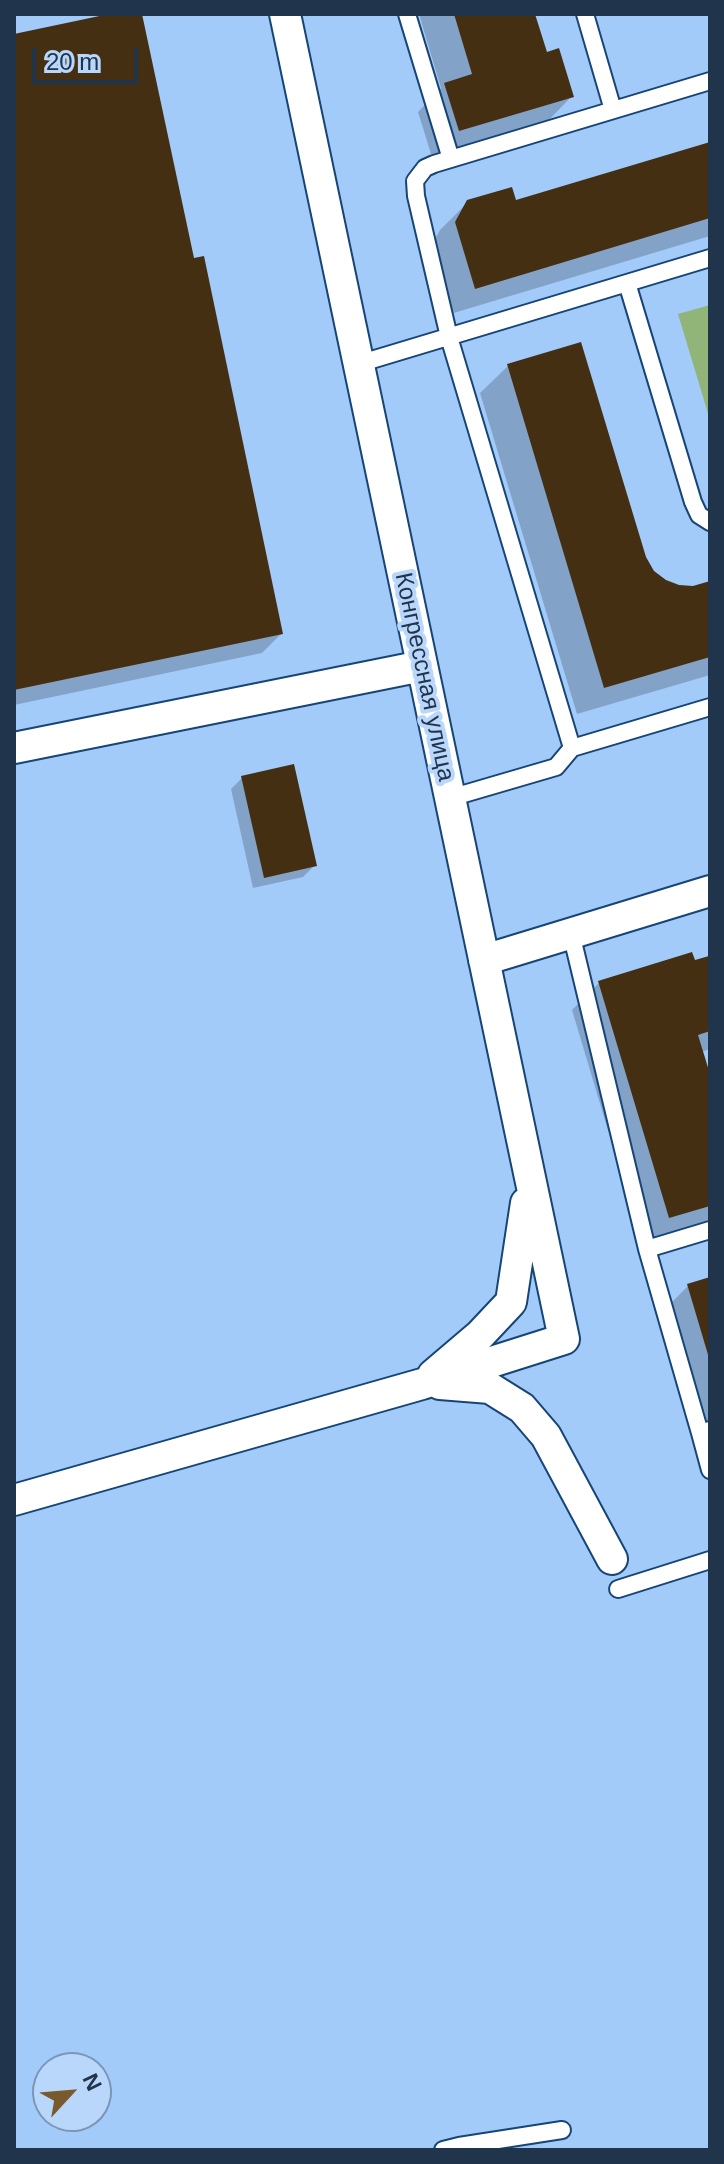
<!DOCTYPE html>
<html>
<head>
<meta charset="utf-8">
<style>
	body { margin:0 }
	#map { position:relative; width:724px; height:2164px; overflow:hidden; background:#a3cbfa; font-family:Arial,sans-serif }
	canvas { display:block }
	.frame { position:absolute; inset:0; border:16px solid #20344c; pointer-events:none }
	.north { position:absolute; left:32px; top:2052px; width:80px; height:80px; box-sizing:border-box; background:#b9d7fb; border:2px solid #7c96b5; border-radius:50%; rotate:64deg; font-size:22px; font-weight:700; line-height:32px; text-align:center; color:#20344c }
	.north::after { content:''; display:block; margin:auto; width:28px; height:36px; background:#795a2f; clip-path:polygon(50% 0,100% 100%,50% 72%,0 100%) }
	.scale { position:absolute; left:32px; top:48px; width:106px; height:36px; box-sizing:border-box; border:4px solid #20344c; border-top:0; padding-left:10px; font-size:24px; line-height:28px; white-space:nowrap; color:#20344c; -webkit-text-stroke:6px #b9d7fb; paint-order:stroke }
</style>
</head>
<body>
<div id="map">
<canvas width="724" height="2164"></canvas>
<div class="frame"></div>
<div class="north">N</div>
<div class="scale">20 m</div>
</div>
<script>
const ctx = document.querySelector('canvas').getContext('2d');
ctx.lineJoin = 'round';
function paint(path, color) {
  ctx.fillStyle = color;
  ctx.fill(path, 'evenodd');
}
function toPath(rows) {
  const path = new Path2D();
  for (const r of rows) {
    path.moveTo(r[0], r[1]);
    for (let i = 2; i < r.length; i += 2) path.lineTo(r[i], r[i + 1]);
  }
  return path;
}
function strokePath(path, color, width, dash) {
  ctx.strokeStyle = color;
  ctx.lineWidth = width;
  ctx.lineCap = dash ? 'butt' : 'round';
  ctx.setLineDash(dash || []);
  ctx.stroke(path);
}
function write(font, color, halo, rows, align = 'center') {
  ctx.font = font + ' Arial,sans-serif';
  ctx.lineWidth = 8;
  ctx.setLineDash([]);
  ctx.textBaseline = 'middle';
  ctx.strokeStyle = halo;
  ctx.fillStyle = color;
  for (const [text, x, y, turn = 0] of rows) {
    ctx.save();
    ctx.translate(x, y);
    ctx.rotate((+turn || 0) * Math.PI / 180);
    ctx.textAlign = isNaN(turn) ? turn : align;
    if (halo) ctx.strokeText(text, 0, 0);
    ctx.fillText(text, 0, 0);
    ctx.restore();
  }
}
paint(toPath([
	[710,305,710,420,678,314]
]), '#91b478');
paint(toPath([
	[118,14,140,14,192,261,281,634,262,653,14,705,14,36],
	[419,14,533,14,546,54,572,96,545,124,432,157,418,112,441,88],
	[710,144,710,236,447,315,428,251,440,230,468,202,515,203],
	[508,366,652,572,665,582,679,587,694,588,710,583,710,675,577,714,480,393],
	[242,778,315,865,303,877,253,888,231,789],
	[693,963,710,964,710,1049,701,1052,710,1081,710,1223,642,1244,572,1010,599,983],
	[710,1280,710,1421,695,1425,661,1313,688,1286]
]), '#0003');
paint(toPath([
	[109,14,142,14,194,258,204,256,283,634,14,690,14,34],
	[454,14,535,14,547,52,559,48,574,97,459,131,444,83,472,74],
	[710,142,710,218,475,289,455,222,467,200,512,187,516,200],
	[581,342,646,557,654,571,666,580,679,585,693,586,710,581,710,657,604,688,507,364],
	[294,764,317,866,264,878,241,776],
	[692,952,695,960,709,956,710,959,710,1031,698,1035,710,1074,710,1206,669,1218,598,981],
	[710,1277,710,1358,709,1358,687,1284]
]), '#442f12');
const service = toPath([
	[407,14,451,159],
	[585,14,613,110],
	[710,258,627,283,693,502,699,515,710,522],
	[358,364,627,283],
	[572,748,449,337,416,196,415,181,425,168,434,164,710,81],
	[450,798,556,767,572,748,710,707],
	[571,933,647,1249,710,1230],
	[647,1249,700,1433,710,1430],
	[700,1433,710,1470],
	[618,1589,710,1560],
	[443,2150,459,2146],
	[459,2150,459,2146,562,2130]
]);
const minor = toPath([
	[14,748,422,666],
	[484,960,710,891],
	[433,1375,480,1335,511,1302,526,1203],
	[440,1384,490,1388,522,1408,546,1436,612,1559],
	[14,1500,422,1384,564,1339,285,14]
]);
strokePath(service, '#164576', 20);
strokePath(minor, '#164576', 34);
strokePath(service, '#fff', 16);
strokePath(minor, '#fff', 30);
write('24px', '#20344c', '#b9d7fb', [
	["Конгрессная улица",424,677,78]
]);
</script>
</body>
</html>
